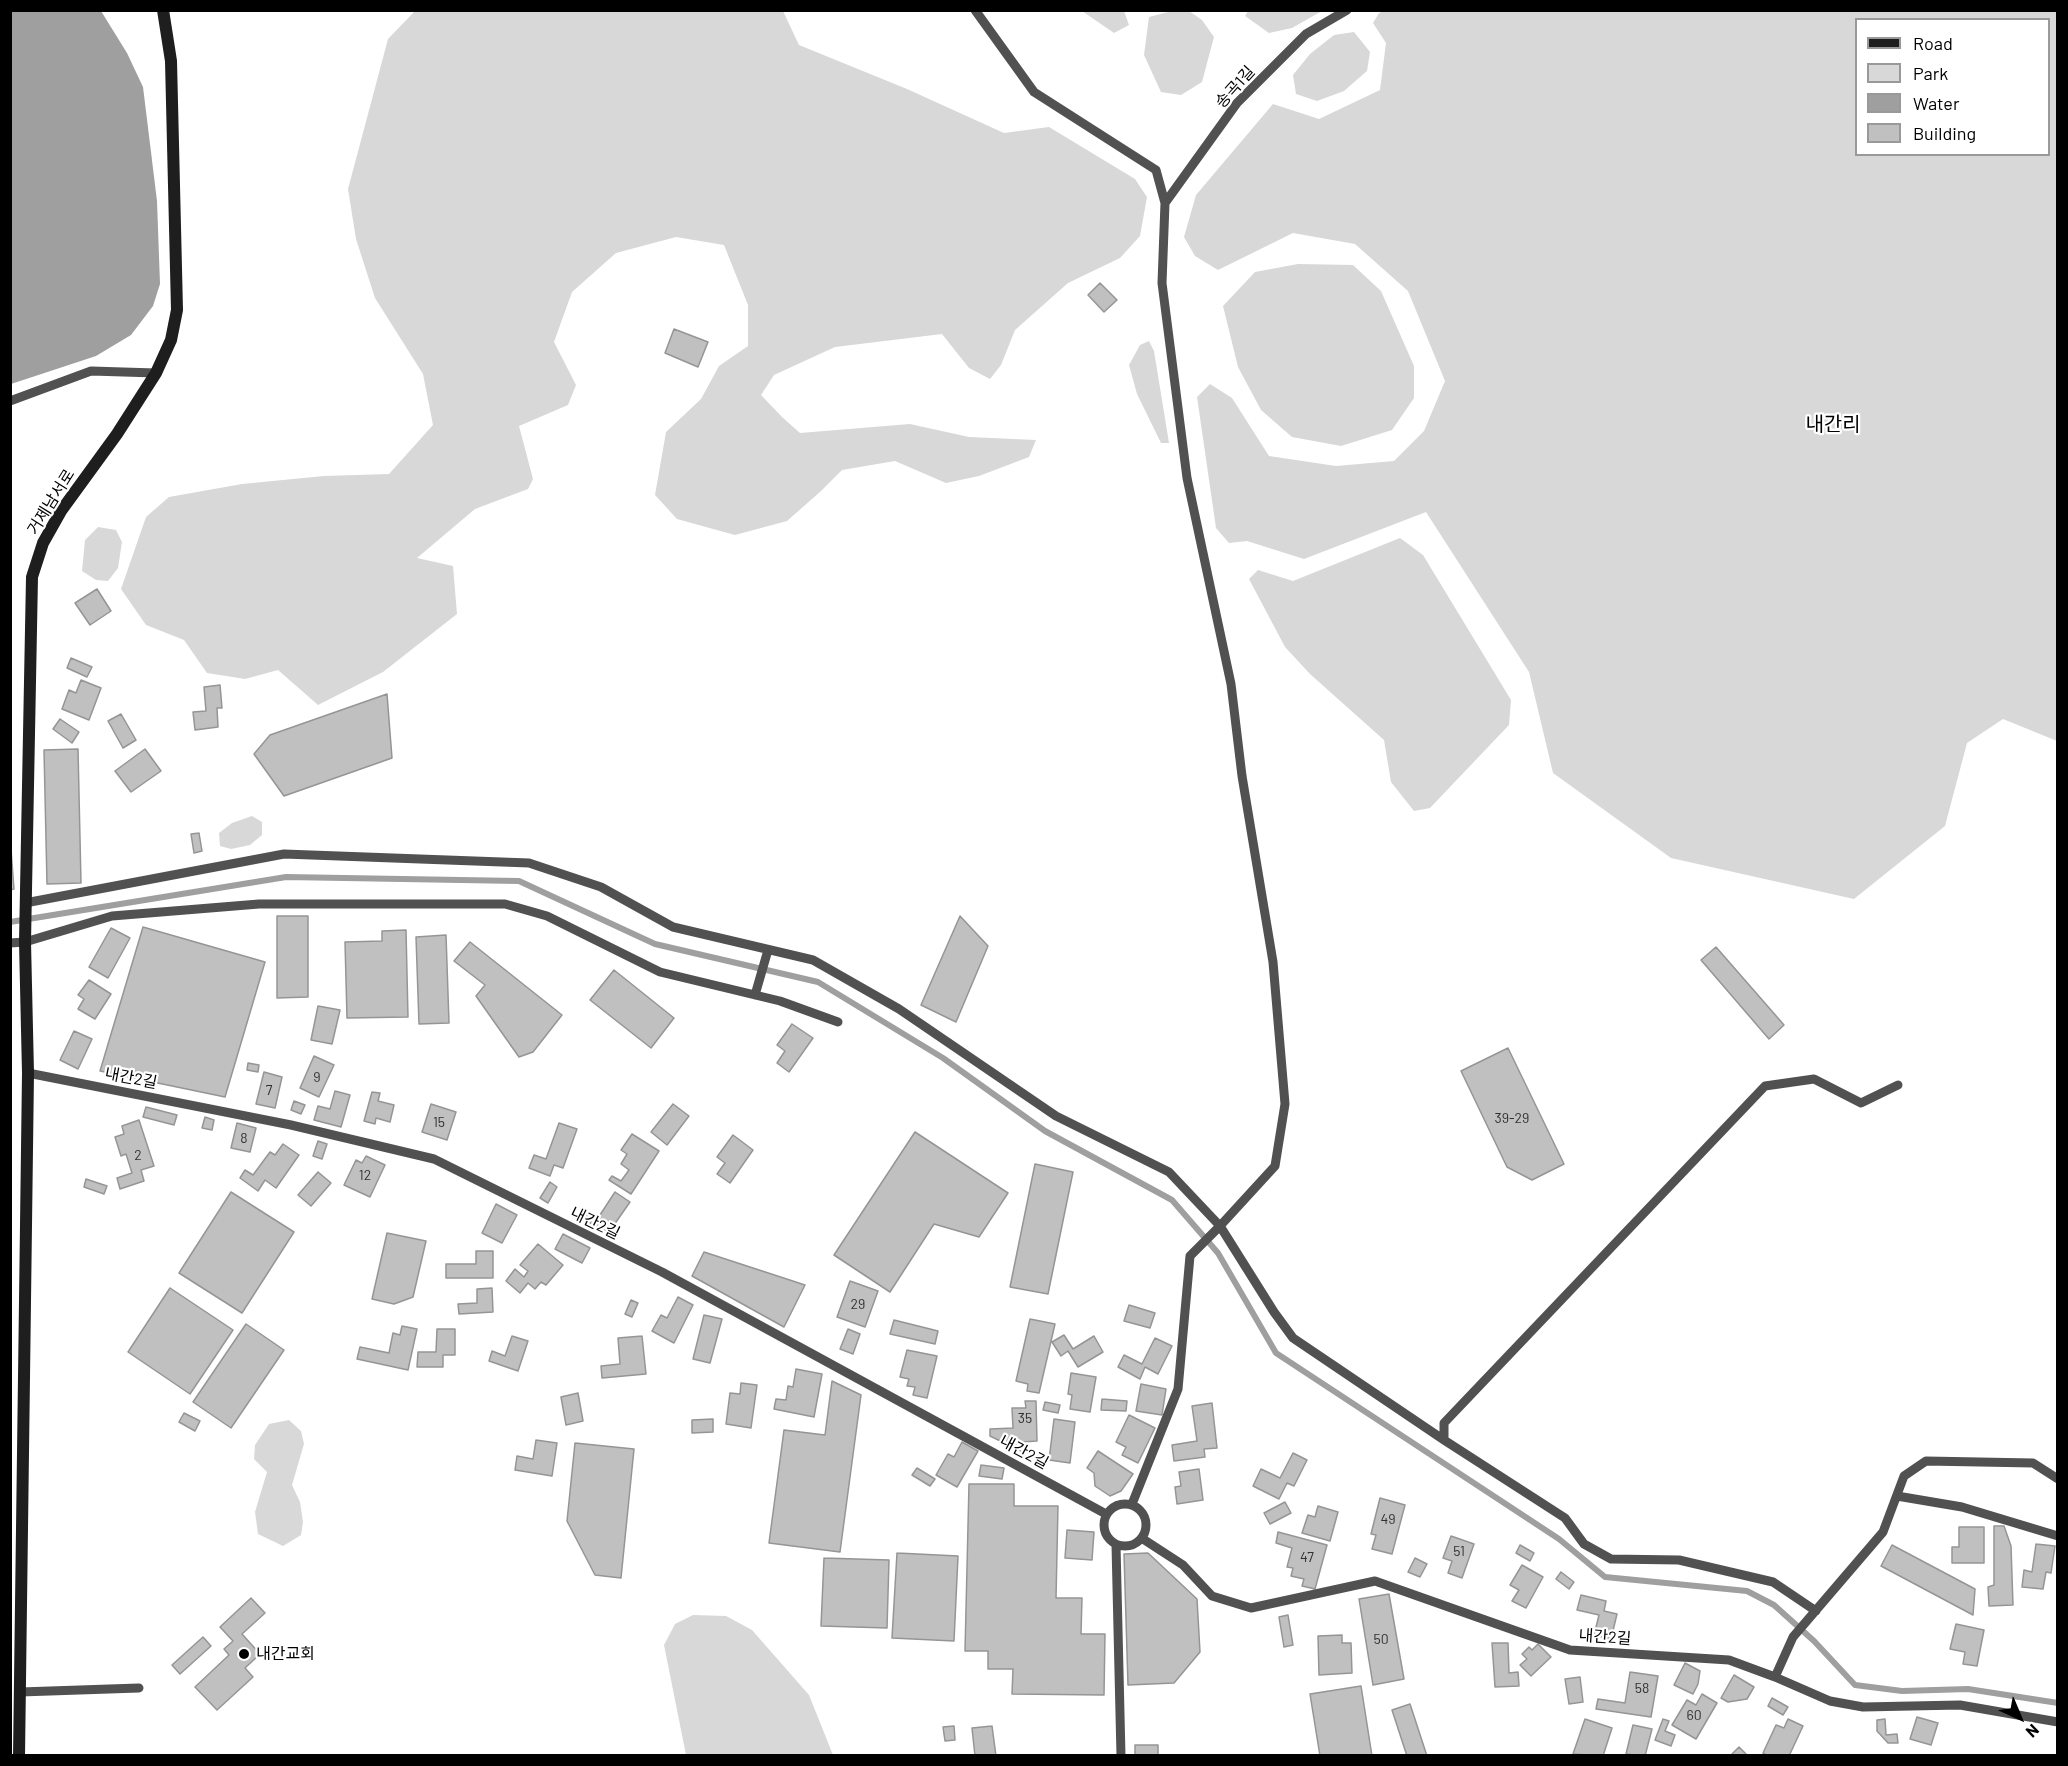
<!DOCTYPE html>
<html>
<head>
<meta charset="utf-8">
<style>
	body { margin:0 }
	#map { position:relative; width:2068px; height:1766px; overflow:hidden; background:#fff; font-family:Barlow,sans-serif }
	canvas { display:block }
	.frame { position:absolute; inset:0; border:12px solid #000; pointer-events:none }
	.legend { position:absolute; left:1855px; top:18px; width:195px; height:138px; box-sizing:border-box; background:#fff; border:2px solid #999; margin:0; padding:8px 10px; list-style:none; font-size:18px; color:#000 }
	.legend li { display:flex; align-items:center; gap:12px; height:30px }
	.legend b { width:30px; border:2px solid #999 }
	.north { position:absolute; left:1990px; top:1688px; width:60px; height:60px; -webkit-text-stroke:4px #fff; paint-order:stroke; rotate:136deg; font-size:16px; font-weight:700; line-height:24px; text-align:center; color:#000 }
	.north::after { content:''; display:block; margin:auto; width:21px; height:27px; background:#000; clip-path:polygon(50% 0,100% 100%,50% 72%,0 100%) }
</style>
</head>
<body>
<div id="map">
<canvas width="2068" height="1766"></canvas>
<div class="frame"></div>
<ul class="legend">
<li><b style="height:8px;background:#1e1e1e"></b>Road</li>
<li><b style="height:16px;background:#d8d8d8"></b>Park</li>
<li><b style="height:16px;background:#9f9f9f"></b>Water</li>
<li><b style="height:16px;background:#c0c0c0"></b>Building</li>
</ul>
<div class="north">N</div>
</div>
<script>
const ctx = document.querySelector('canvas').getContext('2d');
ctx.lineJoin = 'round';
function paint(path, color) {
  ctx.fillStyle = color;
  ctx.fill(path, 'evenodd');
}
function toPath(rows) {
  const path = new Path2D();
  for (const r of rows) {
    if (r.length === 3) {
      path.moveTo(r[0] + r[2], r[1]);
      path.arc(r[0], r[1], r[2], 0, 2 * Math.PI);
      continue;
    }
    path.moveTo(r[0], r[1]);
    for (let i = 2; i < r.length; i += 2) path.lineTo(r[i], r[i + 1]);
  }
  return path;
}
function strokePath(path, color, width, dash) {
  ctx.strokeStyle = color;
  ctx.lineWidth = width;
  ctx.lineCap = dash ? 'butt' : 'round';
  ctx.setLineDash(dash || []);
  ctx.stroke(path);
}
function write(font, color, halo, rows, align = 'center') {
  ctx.font = font + ' Barlow,"Noto Sans KR",sans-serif';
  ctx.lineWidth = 4.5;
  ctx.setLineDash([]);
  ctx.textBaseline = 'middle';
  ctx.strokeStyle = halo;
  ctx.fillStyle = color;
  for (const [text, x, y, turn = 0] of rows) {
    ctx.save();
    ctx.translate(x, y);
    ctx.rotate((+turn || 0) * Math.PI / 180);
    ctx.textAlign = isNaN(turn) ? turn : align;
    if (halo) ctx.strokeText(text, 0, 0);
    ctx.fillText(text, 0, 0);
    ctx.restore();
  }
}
paint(toPath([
	[415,11,783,11,799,45,907,89,1004,133,1049,127,1135,179,1147,197,1140,236,1120,258,1068,283,1015,330,1001,365,990,379,969,368,942,334,835,347,774,375,761,395,782,417,800,433,910,424,969,437,1036,440,1029,457,979,476,946,483,895,461,842,470,821,491,787,521,735,535,677,519,655,495,666,432,701,399,719,366,748,346,748,305,724,245,676,237,616,253,572,292,554,342,576,385,568,405,519,426,533,479,528,489,475,509,417,558,453,566,457,614,383,672,318,705,278,670,245,679,207,673,184,640,146,625,121,589,146,517,169,497,242,484,324,476,389,474,433,425,423,374,375,298,356,239,348,189,388,39],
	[1082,11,1124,11,1129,25,1114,33],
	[1172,11,1189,11,1202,20,1214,37,1202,82,1181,95,1161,92,1144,55,1149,17],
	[1248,11,1248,10,1322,11,1292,28,1269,33,1245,16],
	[1384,11,2057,11,2057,741,2003,719,1967,743,1945,826,1854,899,1671,858,1553,773,1529,672,1426,512,1304,559,1247,541,1229,543,1216,528,1197,397,1210,384,1232,398,1269,456,1336,466,1394,461,1424,431,1445,381,1408,291,1355,244,1293,233,1218,270,1195,256,1184,237,1196,195,1273,104,1319,119,1380,90,1386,43,1373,23,1379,13],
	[1856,20,2048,20,2048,154,1856,154],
	[1354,32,1370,52,1367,71,1344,91,1317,101,1296,94,1293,75,1310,54,1334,35],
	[1298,264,1353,265,1381,291,1414,366,1414,398,1392,430,1341,446,1292,437,1261,410,1238,367,1223,306,1255,272],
	[1149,341,1154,351,1169,443,1161,443,1137,394,1129,365,1140,345],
	[98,527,116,530,122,542,118,568,108,581,96,580,82,571,85,540],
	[1400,538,1423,555,1511,700,1509,725,1430,808,1414,811,1391,782,1384,740,1310,674,1285,647,1249,579,1258,570,1293,581],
	[252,816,262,822,262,835,250,845,231,849,220,846,219,833,232,823],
	[289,1420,301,1431,304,1444,292,1485,300,1502,303,1522,301,1535,283,1546,258,1534,255,1512,267,1472,254,1459,255,1445,269,1424],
	[693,1615,726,1616,752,1630,809,1695,833,1755,686,1755,664,1645,675,1624]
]), '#d8d8d8');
paint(toPath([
	[11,10,101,11,127,53,143,87,157,201,160,284,153,306,131,335,96,356,11,384]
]), '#9f9f9f');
strokePath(toPath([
	[10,922,286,877,519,881,655,944,818,982,943,1058,1045,1131,1172,1200,1218,1253,1276,1353,1559,1539,1605,1577,1747,1591,1774,1605,1814,1641,1855,1685,1902,1691,1968,1689,2058,1703]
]), '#9f9f9f', 6);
const building = toPath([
	[1100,283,1117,300,1104,312,1088,295,1100,283],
	[674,329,708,342,698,367,665,353,674,329],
	[97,589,111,611,90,625,75,603,97,589],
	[71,658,92,667,87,677,67,668,71,658],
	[81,680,101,688,89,720,62,709,69,690,76,693,81,680],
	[220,685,222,708,217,708,218,727,195,730,193,712,206,711,204,687,220,685],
	[387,694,392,758,284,796,254,754,270,735,387,694],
	[121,714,136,740,123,748,108,721,121,714],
	[60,719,79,732,72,743,53,729,60,719],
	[78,749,81,883,47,884,44,750,78,749],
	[145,749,161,771,131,792,115,771,145,749],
	[199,833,202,851,194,853,191,834,199,833],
	[10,836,14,889,10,890,10,836],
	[277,916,308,916,308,997,277,998,277,916],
	[960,916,988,946,956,1022,921,1005,960,916],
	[143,927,265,962,225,1097,100,1071,143,927],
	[111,928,130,938,108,978,89,967,111,928],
	[406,930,408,1017,347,1018,345,942,382,941,382,931,406,930],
	[446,935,449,1023,419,1024,416,937,446,935],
	[470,942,562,1015,533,1052,519,1057,476,996,485,985,454,961,470,942],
	[1716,947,1784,1025,1769,1039,1701,960,1716,947],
	[614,970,674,1018,651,1048,590,1000,614,970],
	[89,980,111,994,95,1019,78,1009,84,999,78,995,89,980],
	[318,1006,340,1010,332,1044,311,1040,318,1006],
	[792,1024,813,1038,789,1072,777,1063,785,1051,777,1045,792,1024],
	[74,1031,92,1039,78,1069,60,1060,74,1031],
	[1508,1048,1564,1164,1532,1180,1507,1167,1461,1071,1508,1048],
	[314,1056,334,1065,319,1097,300,1088,314,1056],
	[248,1063,259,1065,258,1072,247,1070,248,1063],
	[264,1072,282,1077,275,1108,256,1104,264,1072],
	[335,1091,350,1095,341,1127,314,1120,318,1106,330,1109,335,1091],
	[372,1092,380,1093,378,1101,394,1105,390,1122,376,1118,375,1124,364,1121,372,1092],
	[294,1101,305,1105,301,1114,291,1110,294,1101],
	[431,1104,456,1112,447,1140,422,1132,431,1104],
	[673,1104,689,1116,667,1145,651,1132,673,1104],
	[146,1107,177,1115,174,1125,143,1117,146,1107],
	[205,1117,214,1120,212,1130,202,1128,205,1117],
	[139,1120,154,1166,141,1170,144,1181,120,1189,117,1178,132,1173,126,1154,121,1156,115,1137,124,1134,122,1126,139,1120],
	[237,1123,256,1128,250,1152,231,1148,237,1123],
	[559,1123,577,1129,563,1168,554,1165,550,1176,529,1168,534,1155,546,1159,559,1123],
	[915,1132,1008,1193,979,1237,934,1224,890,1292,834,1255,915,1132],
	[632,1134,659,1151,631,1194,609,1180,612,1176,621,1181,629,1170,621,1164,627,1154,621,1150,632,1134],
	[733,1135,753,1150,730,1183,717,1174,725,1163,717,1157,733,1135],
	[318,1141,327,1144,322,1159,313,1156,318,1141],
	[283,1144,299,1155,276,1188,265,1180,258,1191,240,1178,245,1170,253,1175,270,1152,275,1155,283,1144],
	[366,1156,385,1165,370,1197,344,1185,356,1160,362,1163,366,1156],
	[1035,1164,1073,1172,1048,1294,1010,1287,1035,1164],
	[318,1172,331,1183,311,1206,298,1195,318,1172],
	[86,1179,107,1186,104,1194,84,1187,86,1179],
	[550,1182,557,1187,548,1203,540,1198,550,1182],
	[231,1192,294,1232,242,1313,179,1273,231,1192],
	[615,1192,630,1202,607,1235,579,1215,584,1208,598,1218,615,1192],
	[496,1204,517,1215,502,1243,482,1233,496,1204],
	[387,1233,426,1241,413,1297,394,1304,372,1299,387,1233],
	[563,1234,590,1248,582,1263,555,1249,563,1234],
	[538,1244,563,1265,546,1285,541,1282,535,1289,528,1283,520,1293,506,1281,515,1269,524,1277,528,1271,520,1265,538,1244],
	[476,1251,493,1251,493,1278,446,1278,446,1264,476,1264,476,1251],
	[704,1252,805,1285,784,1327,692,1276,704,1252],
	[850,1281,878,1291,865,1327,837,1317,850,1281],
	[170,1288,233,1330,190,1394,128,1352,170,1288],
	[492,1288,493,1312,459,1314,458,1304,477,1303,477,1289,492,1288],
	[678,1297,693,1305,674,1343,652,1331,661,1315,667,1318,678,1297],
	[631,1300,638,1303,632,1317,625,1314,631,1300],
	[1129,1305,1155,1313,1150,1328,1124,1321,1129,1305],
	[704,1315,722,1319,710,1363,693,1359,704,1315],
	[1030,1319,1055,1324,1039,1393,1027,1391,1028,1384,1016,1381,1030,1319],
	[894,1320,938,1331,935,1344,890,1334,894,1320],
	[246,1324,284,1350,231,1428,193,1402,246,1324],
	[402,1326,417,1329,408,1370,357,1359,360,1347,389,1353,393,1333,400,1335,402,1326],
	[437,1329,455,1329,455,1355,443,1355,443,1367,417,1367,418,1352,436,1352,437,1329],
	[848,1329,860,1334,853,1354,840,1349,848,1329],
	[1064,1335,1073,1349,1094,1336,1103,1352,1078,1367,1068,1351,1061,1356,1052,1342,1064,1335],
	[512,1336,528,1341,518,1371,489,1361,492,1351,505,1356,512,1336],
	[642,1336,646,1374,602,1378,601,1366,620,1364,618,1338,642,1336],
	[1155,1338,1172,1346,1158,1374,1145,1367,1140,1379,1118,1367,1124,1355,1142,1364,1155,1338],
	[907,1350,937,1356,927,1398,913,1395,915,1387,907,1386,909,1379,900,1377,907,1350],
	[796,1369,822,1374,814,1417,774,1409,776,1399,786,1400,788,1386,793,1387,796,1369],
	[1071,1373,1096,1377,1090,1412,1070,1409,1072,1395,1068,1394,1071,1373],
	[832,1381,861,1395,840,1552,769,1543,784,1430,825,1435,832,1381],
	[741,1383,757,1385,751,1428,726,1424,730,1393,740,1394,741,1383],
	[1141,1384,1166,1389,1162,1415,1136,1411,1141,1384],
	[578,1393,583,1421,566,1425,561,1397,578,1393],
	[1102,1399,1127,1401,1126,1411,1101,1410,1102,1399],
	[1025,1401,1036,1401,1037,1441,1023,1442,1023,1452,990,1436,990,1429,1013,1428,1012,1408,1026,1408,1025,1401],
	[1045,1402,1060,1405,1058,1413,1043,1410,1045,1402],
	[1212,1403,1217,1448,1204,1449,1205,1457,1174,1461,1172,1445,1197,1441,1192,1406,1212,1403],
	[184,1413,200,1421,195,1431,179,1422,184,1413],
	[1129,1415,1155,1428,1138,1463,1122,1455,1126,1447,1116,1442,1129,1415],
	[713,1419,713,1432,692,1433,692,1420,713,1419],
	[1054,1419,1075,1422,1070,1463,1049,1460,1054,1419],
	[536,1440,557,1443,552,1476,515,1470,517,1456,533,1459,536,1440],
	[962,1442,978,1451,957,1487,936,1475,948,1454,954,1457,962,1442],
	[575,1443,634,1449,621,1578,595,1575,567,1521,575,1443],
	[1098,1451,1133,1474,1121,1491,1110,1496,1095,1486,1094,1473,1087,1468,1098,1451],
	[1293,1453,1307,1460,1294,1486,1287,1483,1279,1499,1253,1486,1261,1469,1280,1478,1293,1453],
	[981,1465,1004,1468,1002,1479,979,1476,981,1465],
	[917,1468,935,1479,930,1486,912,1475,917,1468],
	[1199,1469,1203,1500,1177,1504,1175,1487,1181,1486,1179,1472,1199,1469],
	[969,1484,1014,1484,1014,1506,1058,1506,1056,1598,1082,1598,1081,1634,1105,1634,1104,1695,1012,1694,1013,1669,988,1669,988,1651,965,1651,969,1484],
	[1380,1498,1405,1505,1392,1554,1372,1549,1376,1535,1371,1534,1380,1498],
	[1285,1502,1291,1513,1270,1524,1264,1513,1285,1502],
	[1318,1506,1338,1512,1330,1541,1302,1533,1308,1515,1315,1517,1318,1506],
	[1994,1526,2004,1526,2011,1546,2013,1605,1989,1606,1988,1587,1994,1585,1994,1526],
	[1959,1527,1984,1527,1984,1563,1952,1563,1952,1547,1959,1547,1959,1527],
	[1067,1530,1094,1532,1092,1560,1065,1558,1067,1530],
	[1278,1532,1327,1545,1315,1589,1302,1586,1304,1579,1291,1576,1293,1568,1287,1567,1292,1548,1276,1543,1278,1532],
	[1451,1536,1474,1544,1462,1578,1448,1573,1452,1561,1443,1558,1451,1536],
	[2036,1544,2055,1546,2051,1573,2046,1572,2043,1589,2022,1587,2024,1570,2032,1572,2036,1544],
	[1520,1545,1534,1553,1530,1561,1516,1553,1520,1545],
	[1892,1545,1975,1589,1973,1615,1881,1566,1892,1545],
	[897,1553,958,1556,954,1641,892,1638,897,1553],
	[1148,1553,1197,1599,1200,1652,1174,1683,1128,1685,1124,1554,1148,1553],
	[824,1558,889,1560,887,1628,821,1626,824,1558],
	[1415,1558,1427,1564,1420,1577,1408,1572,1415,1558],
	[1522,1565,1543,1577,1526,1608,1512,1601,1519,1590,1510,1585,1522,1565],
	[1561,1572,1574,1582,1569,1589,1556,1579,1561,1572],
	[1389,1594,1404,1679,1373,1685,1359,1599,1389,1594],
	[1581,1595,1606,1601,1604,1611,1617,1614,1611,1639,1594,1635,1599,1615,1577,1610,1581,1595],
	[251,1598,265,1613,242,1634,260,1654,245,1668,253,1677,217,1710,195,1687,229,1655,224,1649,233,1641,220,1627,251,1598],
	[1288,1615,1293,1645,1284,1647,1279,1617,1288,1615],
	[1956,1624,1984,1630,1977,1666,1963,1664,1965,1652,1950,1649,1956,1624],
	[1342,1635,1342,1643,1351,1643,1352,1673,1319,1675,1318,1636,1342,1635],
	[203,1637,211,1646,180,1674,172,1665,203,1637],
	[1492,1643,1508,1643,1509,1673,1518,1672,1519,1686,1495,1687,1492,1643],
	[1538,1644,1551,1657,1531,1676,1520,1665,1527,1659,1522,1654,1529,1647,1532,1650,1538,1644],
	[1685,1663,1700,1671,1698,1684,1693,1694,1674,1685,1685,1663],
	[1630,1672,1658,1676,1651,1717,1596,1709,1598,1699,1625,1703,1630,1672],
	[1734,1675,1754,1687,1747,1699,1728,1702,1721,1698,1734,1675],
	[1580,1677,1583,1702,1569,1704,1565,1679,1580,1677],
	[1361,1686,1372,1756,1320,1756,1310,1694,1361,1686],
	[1702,1694,1717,1703,1696,1739,1672,1725,1687,1700,1696,1705,1702,1694],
	[1772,1698,1788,1707,1783,1715,1768,1706,1772,1698],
	[1410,1704,1427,1756,1407,1756,1392,1710,1410,1704],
	[1917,1717,1938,1723,1931,1745,1910,1739,1917,1717],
	[1585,1719,1612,1728,1603,1756,1573,1754,1585,1719],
	[1663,1719,1669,1721,1665,1731,1675,1735,1671,1746,1655,1740,1663,1719],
	[1788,1719,1803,1726,1789,1756,1768,1756,1763,1753,1776,1725,1784,1728,1788,1719],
	[1885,1719,1886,1735,1897,1734,1898,1743,1888,1743,1877,1731,1877,1720,1885,1719],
	[1633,1725,1652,1729,1645,1756,1626,1754,1633,1725],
	[954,1726,955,1740,945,1741,943,1727,954,1726],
	[992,1726,996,1756,975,1756,972,1728,992,1726],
	[1135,1745,1158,1745,1158,1756,1135,1756,1135,1745],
	[1739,1747,1748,1756,1730,1756,1739,1747]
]);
paint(building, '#c0c0c0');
strokePath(building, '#959595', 1.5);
strokePath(toPath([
	[975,10,1034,92,1156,170,1165,203,1162,283,1187,478,1231,684,1242,776,1273,962,1285,1104,1275,1166,1220,1226,1190,1256,1178,1389,1132,1504],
	[1165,203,1237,103,1306,34,1347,10],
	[10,401,91,371,156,373],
	[25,903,284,854,529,863,601,887,673,927,813,960,899,1009,1056,1116,1169,1172,1220,1226,1274,1312,1293,1338,1444,1440,1565,1518,1584,1544,1611,1559,1679,1560,1773,1582,1816,1611],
	[10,943,25,942,112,916,259,904,505,904,547,916,660,972,780,1001,838,1022],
	[755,995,768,950],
	[28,1073,291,1125,434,1159,662,1272,1106,1514],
	[1444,1440,1444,1423,1765,1086,1814,1079,1861,1103,1898,1085],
	[1897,1496,1962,1507,2058,1536],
	[1125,1525,21],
	[1143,1539,1183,1565,1212,1596,1251,1608,1375,1581,1570,1650,1729,1660,1775,1677,1830,1701,1863,1707,1960,1705,2058,1722],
	[1116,1545,1121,1756],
	[1775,1677,1793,1637,1883,1532,1904,1476,1926,1461,2033,1463,2058,1479],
	[20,1692,139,1688]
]), '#515151', 9);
strokePath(toPath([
	[19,1756,28,1073,25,942,32,577,43,543,61,511,117,434,156,373,171,340,177,310,171,61,163,10]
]), '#1e1e1e', 12);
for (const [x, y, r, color] of [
	[244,1654,6,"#000"]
]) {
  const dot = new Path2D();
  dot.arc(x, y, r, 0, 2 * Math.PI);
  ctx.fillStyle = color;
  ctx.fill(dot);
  strokePath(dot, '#fff', 2);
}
write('14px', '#303030', null, [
	["9",317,1077],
	["7",269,1090],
	["39-29",1512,1118],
	["15",439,1122],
	["8",244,1138],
	["2",138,1155],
	["12",365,1175],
	["29",858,1304],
	["35",1025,1418],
	["49",1388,1519],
	["51",1459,1551],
	["47",1307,1557],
	["50",1381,1639],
	["58",1642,1688],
	["60",1694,1715]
]);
write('16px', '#000', '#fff', [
	["송곡1길",1235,87,-48],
	["거제남서로",51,502,-58],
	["내간2길",131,1078,11],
	["내간2길",595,1223,26],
	["내간2길",1024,1452,28],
	["내간2길",1605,1637,4]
]);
write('16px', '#000', '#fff', [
	["내간교회",256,1654]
], 'left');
write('20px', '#000', '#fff', [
	["내간리",1833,424]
]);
</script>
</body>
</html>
